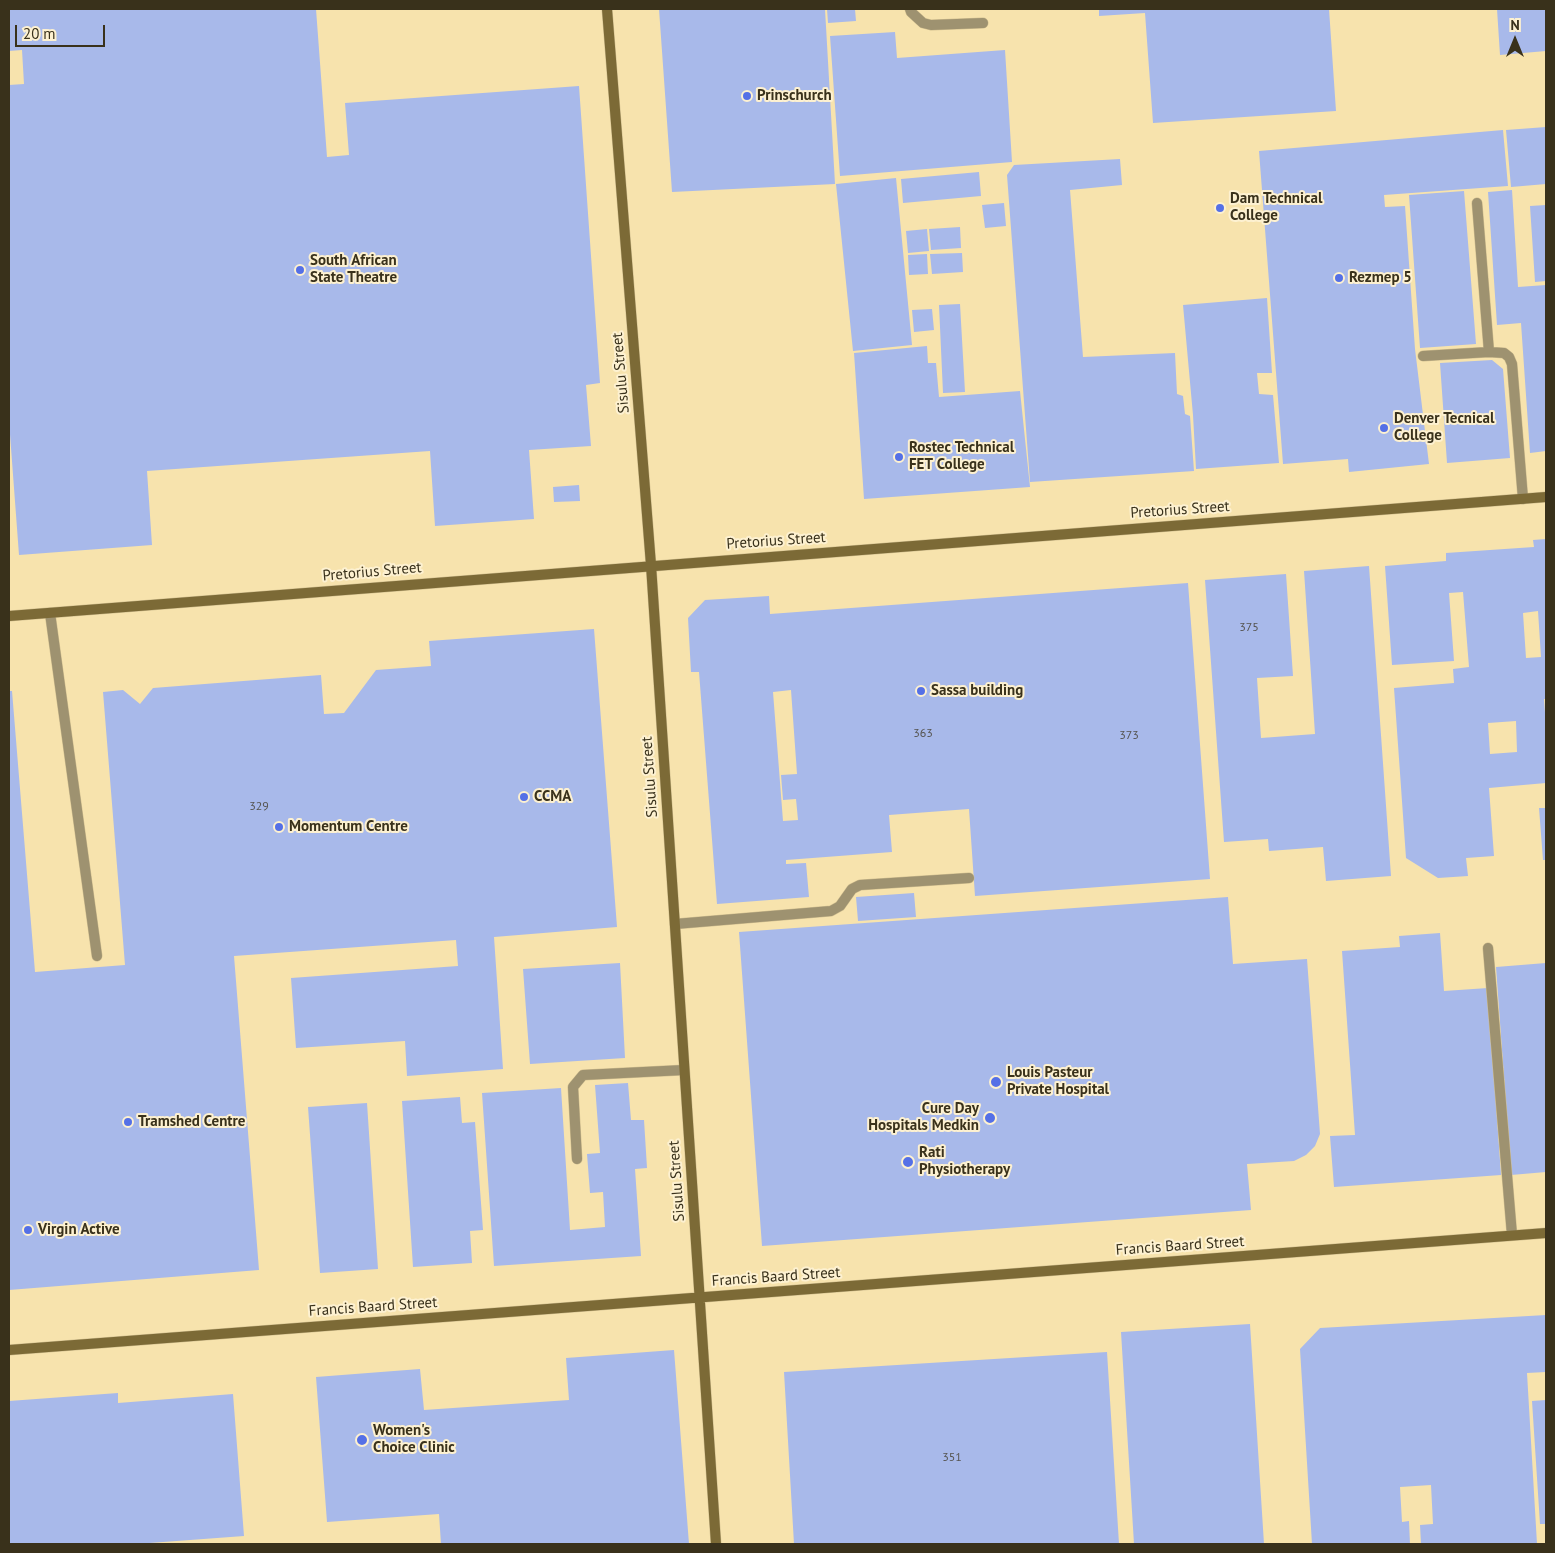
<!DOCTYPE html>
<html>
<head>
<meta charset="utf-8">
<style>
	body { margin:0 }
	#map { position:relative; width:1555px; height:1553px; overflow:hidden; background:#f7e3ad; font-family:"PT Sans",sans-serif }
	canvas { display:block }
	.frame { position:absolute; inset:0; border:10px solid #39311b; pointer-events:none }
	.north { position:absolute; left:1490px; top:15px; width:50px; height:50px; -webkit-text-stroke:4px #fdf1d1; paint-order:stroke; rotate:0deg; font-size:14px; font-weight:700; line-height:20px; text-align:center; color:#39311b }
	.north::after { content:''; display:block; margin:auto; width:18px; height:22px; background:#39311b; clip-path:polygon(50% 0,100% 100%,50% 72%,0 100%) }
	.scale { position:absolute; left:15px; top:25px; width:90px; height:22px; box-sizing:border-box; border:2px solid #39311b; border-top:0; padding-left:6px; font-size:15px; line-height:18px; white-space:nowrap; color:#39311b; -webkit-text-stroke:4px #fdf1d1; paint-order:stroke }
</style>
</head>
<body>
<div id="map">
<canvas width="1555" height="1553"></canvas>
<div class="frame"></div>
<div class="north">N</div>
<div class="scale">20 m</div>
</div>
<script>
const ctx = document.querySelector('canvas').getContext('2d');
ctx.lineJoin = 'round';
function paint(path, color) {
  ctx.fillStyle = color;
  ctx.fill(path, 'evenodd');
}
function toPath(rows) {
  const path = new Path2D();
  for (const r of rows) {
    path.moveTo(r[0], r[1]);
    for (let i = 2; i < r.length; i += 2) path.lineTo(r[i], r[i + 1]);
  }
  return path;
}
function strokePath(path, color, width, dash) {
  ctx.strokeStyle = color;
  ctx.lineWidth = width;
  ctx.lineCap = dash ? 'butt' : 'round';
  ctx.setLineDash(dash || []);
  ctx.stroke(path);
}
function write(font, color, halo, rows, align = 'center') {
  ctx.font = font + ' "PT Sans",sans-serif';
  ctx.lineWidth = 4;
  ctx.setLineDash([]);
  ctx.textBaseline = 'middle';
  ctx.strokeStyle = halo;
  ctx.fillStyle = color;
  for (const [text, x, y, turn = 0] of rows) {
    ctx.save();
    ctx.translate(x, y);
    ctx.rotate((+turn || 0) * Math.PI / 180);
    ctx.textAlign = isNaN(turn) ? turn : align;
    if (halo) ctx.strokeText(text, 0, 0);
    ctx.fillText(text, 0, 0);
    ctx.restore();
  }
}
paint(toPath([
	[9,9,316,9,327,157,349,155,345,103,579,86,600,383,586,385,591,446,529,450,534,519,435,526,430,451,147,471,152,545,19,555,9,421,9,85,24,84,22,50,9,51],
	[659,9,825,9,835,184,672,192],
	[827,9,855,9,856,21,828,23],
	[1099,9,1329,9,1336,111,1153,123,1145,13,1099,16],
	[1497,9,1546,9,1546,51,1500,55],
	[895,32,897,58,1005,50,1012,162,840,176,830,36],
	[1546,127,1546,184,1511,187,1506,130],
	[1503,130,1508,186,1384,195,1385,207,1405,206,1415,349,1429,464,1349,472,1348,459,1283,464,1259,151],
	[1120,159,1122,185,1070,190,1083,357,1175,353,1177,394,1183,396,1185,414,1190,416,1194,471,1030,482,1007,175,1014,165],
	[979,172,981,196,903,203,901,179],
	[896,178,912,345,853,351,836,184],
	[1512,190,1518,287,1546,285,1546,451,1530,453,1521,323,1497,325,1488,192],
	[1464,191,1476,344,1420,348,1409,195],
	[1004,203,1006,226,985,228,982,205],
	[1546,205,1546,281,1535,282,1530,206],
	[960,227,961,248,931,250,929,229],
	[927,229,929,251,908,253,906,231],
	[962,253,963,272,932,274,930,254],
	[927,254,928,274,909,275,908,255],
	[1267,298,1272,373,1257,373,1259,394,1273,395,1279,463,1196,469,1193,415,1183,305],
	[960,304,965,392,943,393,939,305],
	[932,309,934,330,914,332,912,310],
	[927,346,928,363,936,363,939,397,1020,391,1030,487,864,499,854,353],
	[1492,360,1503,369,1510,458,1447,463,1440,363],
	[579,485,580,501,554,502,553,487],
	[1546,539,1546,699,1544,699,1546,726,1546,783,1489,788,1494,856,1466,858,1468,876,1438,878,1406,858,1394,688,1454,683,1453,669,1469,667,1463,592,1449,593,1454,661,1392,665,1385,566,1446,561,1446,553,1534,547,1533,540],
	[1538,611,1541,657,1526,658,1523,613],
	[1516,721,1517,752,1490,754,1488,723],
	[1369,566,1391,876,1326,881,1323,847,1269,851,1268,839,1224,842,1205,580,1286,574,1293,676,1257,678,1261,738,1315,734,1304,571],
	[1188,583,1210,879,975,896,969,809,889,815,892,852,786,860,786,864,806,863,809,897,717,904,699,672,691,672,688,618,705,600,769,596,770,614],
	[791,690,797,774,781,775,783,800,796,799,798,820,783,821,773,692],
	[594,629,617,927,494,937,503,1069,407,1076,405,1041,296,1048,291,978,458,966,456,940,234,956,259,1270,9,1290,9,691,12,691,35,972,125,965,103,692,123,690,140,704,153,688,321,675,324,714,344,713,376,670,431,666,429,641],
	[1539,808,1546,808,1546,860,1543,860],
	[914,893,916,917,858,921,856,897],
	[1228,897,1233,964,1307,959,1320,1134,1315,1146,1306,1155,1294,1161,1247,1164,1251,1210,762,1246,739,932],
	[1440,933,1444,991,1488,988,1501,1175,1334,1187,1330,1136,1355,1135,1342,951,1400,947,1399,936],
	[620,963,625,1058,530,1064,523,969],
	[1546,963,1546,1172,1511,1175,1496,967],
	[628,1083,631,1120,644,1120,647,1168,635,1169,641,1256,494,1266,482,1093,561,1088,570,1230,605,1227,603,1192,590,1193,587,1154,600,1153,595,1085],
	[460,1097,462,1123,475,1122,483,1230,470,1231,472,1263,413,1267,402,1101],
	[367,1103,378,1269,320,1273,308,1107],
	[1546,1315,1546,1372,1527,1373,1537,1544,1421,1544,1420,1525,1433,1524,1431,1485,1400,1487,1402,1522,1409,1521,1410,1544,1312,1544,1300,1349,1320,1328],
	[1250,1324,1264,1544,1134,1544,1121,1332],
	[674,1350,689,1544,441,1544,439,1514,327,1522,316,1377,420,1369,424,1410,569,1400,566,1358],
	[1107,1352,1119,1544,794,1544,784,1372],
	[118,1393,118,1403,233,1394,244,1536,136,1544,9,1544,9,1401],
	[1546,1400,1546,1524,1540,1524,1532,1401]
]), '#a8b9ea');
const lane = toPath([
	[910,9,911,12,923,23,931,25,983,23],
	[1477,203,1489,352,1504,353,1509,357,1512,364,1523,499],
	[1423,356,1489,352],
	[50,613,97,956],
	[675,924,831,911,840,906,852,889,860,885,969,878],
	[1488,948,1512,1235],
	[577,1159,573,1087,583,1075,684,1070]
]);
const secondary = toPath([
	[607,9,651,565,716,1544],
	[9,616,1546,497],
	[9,1350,1546,1233]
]);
strokePath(lane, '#d1bf90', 11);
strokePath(secondary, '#d1bf90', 11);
strokePath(lane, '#9e9270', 10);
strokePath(secondary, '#7c6a36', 10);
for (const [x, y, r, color] of [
	[747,96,5,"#5570e6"],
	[1220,208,5,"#5570e6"],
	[300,270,5,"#5570e6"],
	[1339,278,5,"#5570e6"],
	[1384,428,5,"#5570e6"],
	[899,457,5,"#5570e6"],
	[921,691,5,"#5570e6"],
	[524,797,5,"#5570e6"],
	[279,827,5,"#5570e6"],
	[996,1082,6,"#5570e6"],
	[990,1118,6,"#5570e6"],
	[128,1122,5,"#5570e6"],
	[908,1162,6,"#5570e6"],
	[28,1230,5,"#5570e6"],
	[362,1440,6,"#5570e6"]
]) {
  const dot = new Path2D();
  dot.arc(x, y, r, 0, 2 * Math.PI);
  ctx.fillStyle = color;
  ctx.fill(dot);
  strokePath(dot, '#fdf1d1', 2);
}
write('12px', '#55534f', null, [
	["375",1249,628],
	["363",923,734],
	["373",1129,736],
	["329",259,807],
	["351",952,1458]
]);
write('bold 15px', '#39311b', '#fdf1d1', [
	["Prinschurch",757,96],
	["Dam Technical",1230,199],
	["College",1230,216],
	["South African",310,261],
	["State Theatre",310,278],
	["Rezmep 5",1349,278],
	["Denver Tecnical",1394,419],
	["College",1394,436],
	["Rostec Technical",909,448],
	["FET College",909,465],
	["Sassa building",931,691],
	["CCMA",534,797],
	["Momentum Centre",289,827],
	["Louis Pasteur",1007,1073],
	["Private Hospital",1007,1090],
	["Cure Day",979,1109,"right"],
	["Hospitals Medkin",979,1126,"right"],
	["Tramshed Centre",138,1122],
	["Rati",919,1153],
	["Physiotherapy",919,1170],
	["Virgin Active",38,1230],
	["Women's",373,1431],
	["Choice Clinic",373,1448]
], 'left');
write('15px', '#39311b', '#fdf1d1', [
	["Sisulu Street",621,373,-95],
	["Pretorius Street",1180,510,-4],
	["Pretorius Street",776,541,-4],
	["Pretorius Street",372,572,-5],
	["Sisulu Street",650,777,-94],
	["Sisulu Street",677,1181,-94],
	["Francis Baard Street",1180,1246,-4],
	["Francis Baard Street",776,1277,-4],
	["Francis Baard Street",373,1307,-4]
]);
</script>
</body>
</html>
